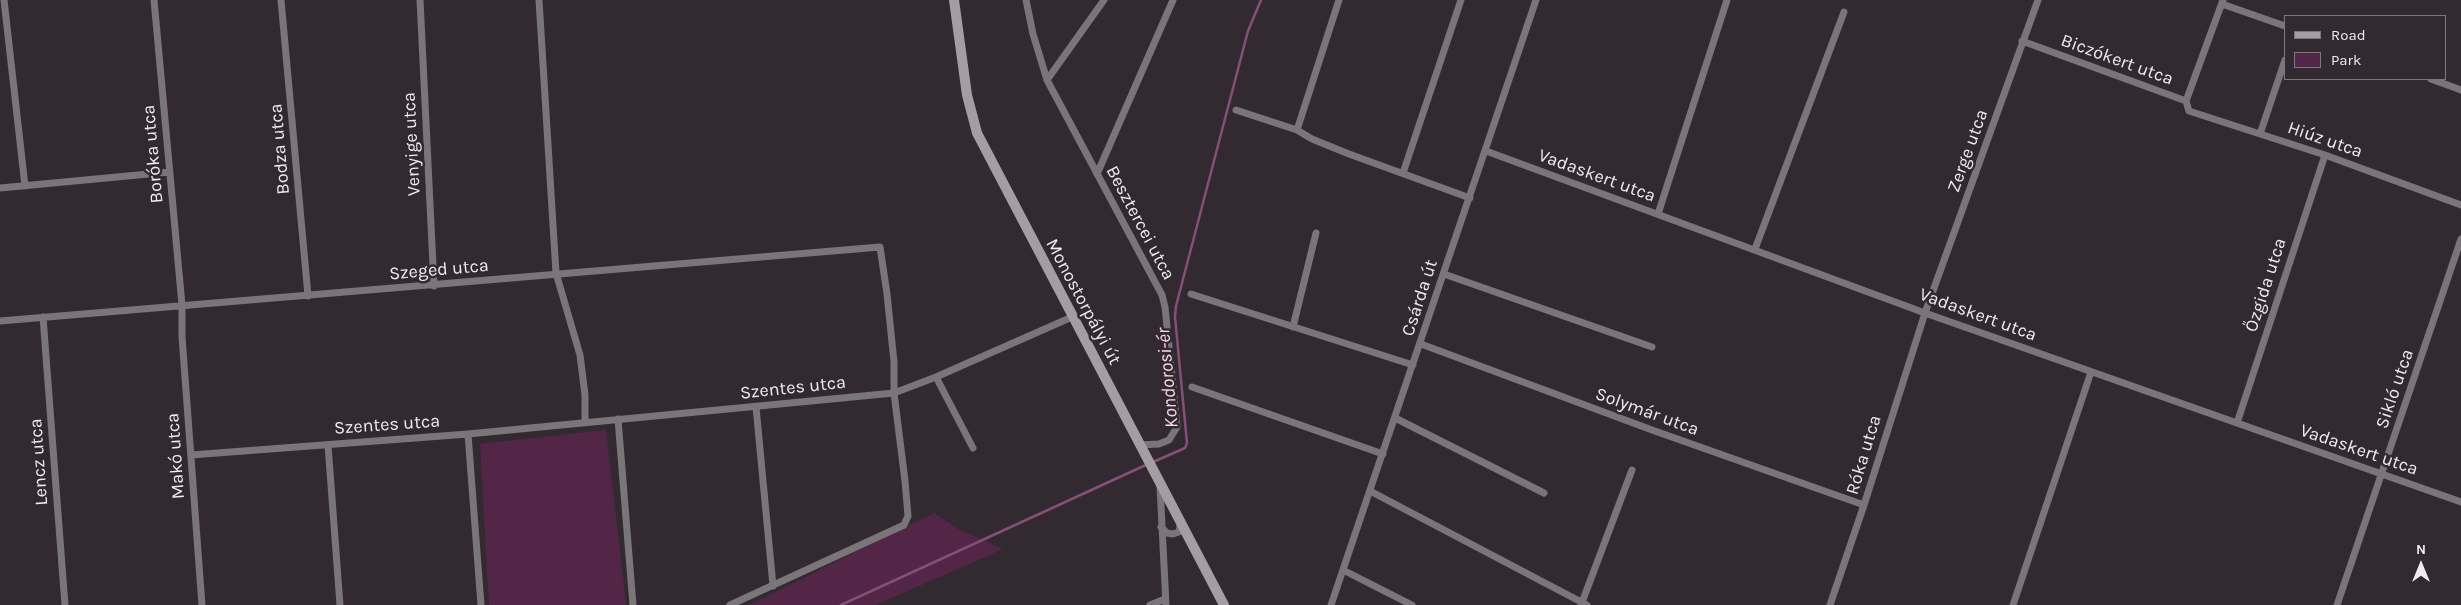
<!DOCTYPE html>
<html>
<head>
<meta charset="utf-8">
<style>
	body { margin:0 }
	#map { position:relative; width:2461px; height:605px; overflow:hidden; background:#322a30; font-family:Karla,sans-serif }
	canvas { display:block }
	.legend { position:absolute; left:2284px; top:15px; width:162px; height:65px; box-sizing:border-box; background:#322a30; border:1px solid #7e777c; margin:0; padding:6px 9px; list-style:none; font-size:15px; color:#f0ebef }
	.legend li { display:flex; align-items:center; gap:10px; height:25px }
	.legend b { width:25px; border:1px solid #7e777c }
	.north { position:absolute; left:2396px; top:540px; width:50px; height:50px; -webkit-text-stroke:4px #322a30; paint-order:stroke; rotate:0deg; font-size:14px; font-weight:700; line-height:20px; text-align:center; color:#f0ebef }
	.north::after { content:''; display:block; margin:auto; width:18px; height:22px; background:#f0ebef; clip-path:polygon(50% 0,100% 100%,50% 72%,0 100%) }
</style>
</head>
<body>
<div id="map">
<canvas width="2461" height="605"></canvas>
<ul class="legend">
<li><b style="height:6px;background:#a59da2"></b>Road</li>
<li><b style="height:14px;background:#532648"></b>Park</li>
</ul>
<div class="north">N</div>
</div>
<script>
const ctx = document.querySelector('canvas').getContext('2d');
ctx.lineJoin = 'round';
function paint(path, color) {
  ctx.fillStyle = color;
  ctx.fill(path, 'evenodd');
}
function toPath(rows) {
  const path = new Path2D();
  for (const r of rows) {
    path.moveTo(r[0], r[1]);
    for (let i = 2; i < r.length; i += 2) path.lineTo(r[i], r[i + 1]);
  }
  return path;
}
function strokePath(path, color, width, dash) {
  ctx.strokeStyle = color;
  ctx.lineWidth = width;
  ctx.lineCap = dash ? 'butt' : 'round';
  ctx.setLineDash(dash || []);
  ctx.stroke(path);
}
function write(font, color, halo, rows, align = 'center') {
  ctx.font = font + ' Karla,sans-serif';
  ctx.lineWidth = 5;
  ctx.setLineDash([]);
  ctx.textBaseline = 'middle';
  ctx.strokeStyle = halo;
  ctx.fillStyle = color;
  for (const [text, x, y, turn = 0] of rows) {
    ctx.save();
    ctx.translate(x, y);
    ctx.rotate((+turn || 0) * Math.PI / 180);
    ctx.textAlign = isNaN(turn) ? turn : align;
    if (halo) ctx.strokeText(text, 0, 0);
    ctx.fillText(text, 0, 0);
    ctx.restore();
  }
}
paint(toPath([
	[606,430,626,605,489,605,480,444],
	[934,513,960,530,1003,549,876,605,749,605]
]), '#532648');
strokePath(toPath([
	[1153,462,1185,448,1187,443,1175,317,1176,306,1248,31,1261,0],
	[841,605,1148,464]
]), '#855077', 2.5);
strokePath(toPath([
	[4,0,25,186],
	[154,0,182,305,182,337,202,605],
	[281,0,308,296],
	[420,0,434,286],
	[539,0,556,273,580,355,585,395,585,422],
	[1026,0,1033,34,1047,80,1162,295,1165,307,1177,427,1169,440,1159,444,1139,445],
	[2222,4,2285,26],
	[2022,41,2186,101],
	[2431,79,2461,90],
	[1047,80,1104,0],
	[2186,101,2189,111,2325,155,2461,205],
	[2186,101,2223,0],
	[1236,110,1297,130,1312,139,1349,154,1470,198],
	[1297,130,1339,0],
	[2260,134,2285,60],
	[1486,151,1925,313,2461,502],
	[1403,173,1461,0],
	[1097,174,1173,0],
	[0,188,170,172],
	[1658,214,1727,0],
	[1755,249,1844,12],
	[1444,274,1652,347],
	[1191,294,1413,365],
	[43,317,65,605],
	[0,321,880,247,887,294,894,362,894,393,905,481,908,516,904,525,730,605],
	[1293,327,1316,233],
	[1421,344,1652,430,1864,505],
	[936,377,973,448],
	[1192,387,1383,454],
	[756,407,773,586],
	[1395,418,1544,493],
	[618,419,633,605],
	[2237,423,2325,155],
	[468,434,481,605],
	[328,445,340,605],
	[191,455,468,434,894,393,936,377,1072,317],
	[1160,486,1166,605],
	[1370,491,1587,605],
	[1161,527,1167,533,1173,534,1179,532,1181,521],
	[1343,570,1412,605],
	[1150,605,1165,599],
	[1331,605,1536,0],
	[1581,605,1632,470],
	[1830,605,1864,505,1925,313,2038,0],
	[2013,605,2091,372],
	[2337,605,2461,239]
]), '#797578', 7);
strokePath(toPath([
	[954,0,967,95,977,133,1224,605]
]), '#a59da2', 10);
write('18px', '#f0ebef', '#322a30', [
	["Biczókert utca",2117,60,20],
	["Hiúz utca",2325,140,19],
	["Venyige utca",412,144,-93],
	["Bodza utca",280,149,-95],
	["Zerge utca",1968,151,-70],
	["Boróka utca",153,154,-95],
	["Vadaskert utca",1597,176,20],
	["Besztercei utca",1140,223,62],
	["Szeged utca",439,270,-5],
	["Őzgida utca",2266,285,-72],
	["Csárda út",1420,298,-72],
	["Monostorpályi út",1083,302,62],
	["Vadaskert utca",1978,315,20],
	["Szentes utca",793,388,-6],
	["Sikló utca",2395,389,-71],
	["Solymár utca",1647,412,20],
	["Szentes utca",387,425,-4],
	["Vadaskert utca",2359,450,19],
	["Róka utca",1864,455,-73],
	["Makó utca",176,456,-94],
	["Lencz utca",39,462,-94]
]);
write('italic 19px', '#f7d6ed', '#322a30', [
	["Kondorosi-ér",1168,378,-95]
]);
</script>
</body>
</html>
